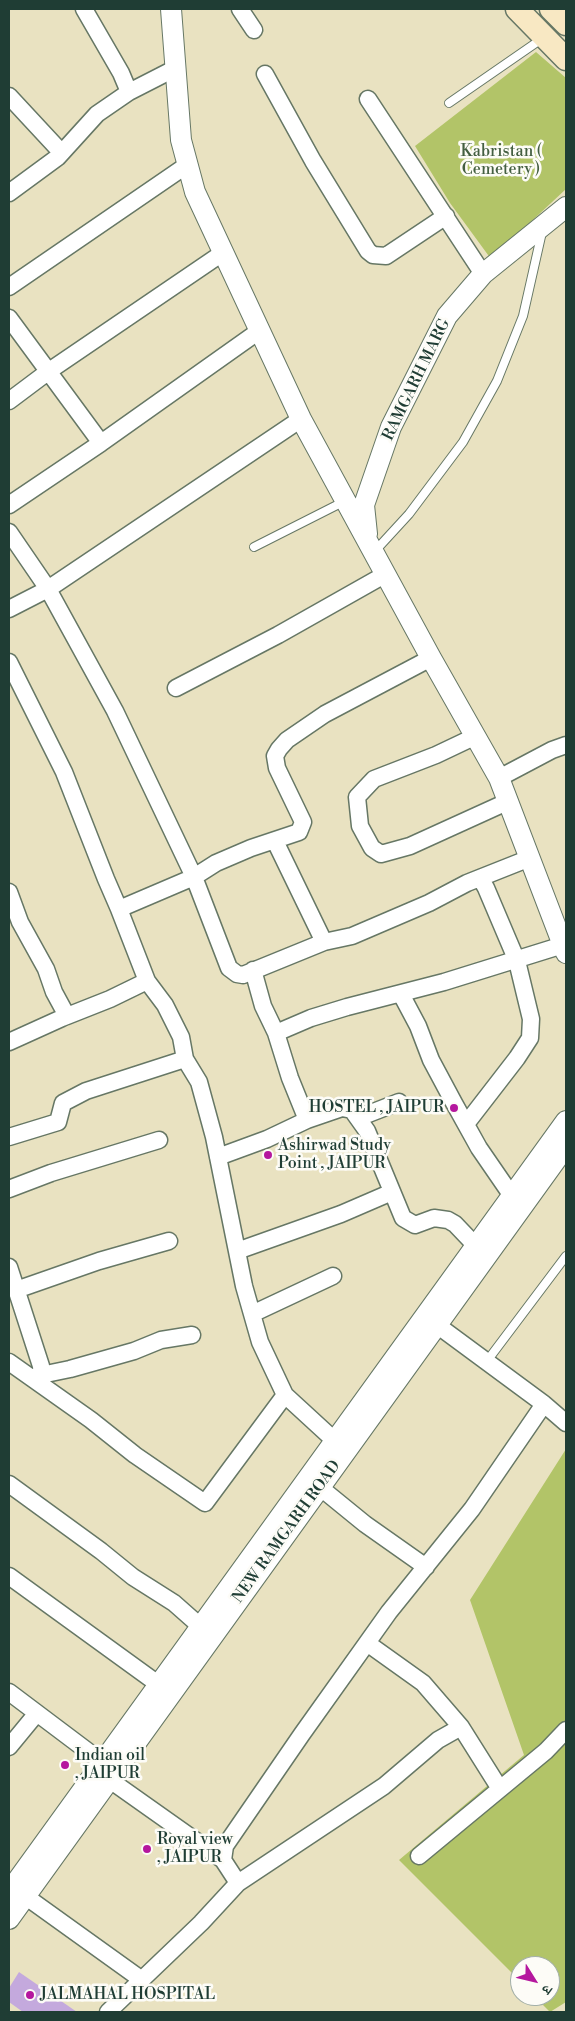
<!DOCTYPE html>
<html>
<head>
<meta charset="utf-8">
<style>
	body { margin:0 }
	#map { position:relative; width:575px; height:2021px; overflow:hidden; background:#e9e2c1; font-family:"Libre Bodoni","Noto Serif Devanagari",serif }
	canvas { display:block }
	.frame { position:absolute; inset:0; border:10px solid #1f3d34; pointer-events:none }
	.north { position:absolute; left:510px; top:1956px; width:50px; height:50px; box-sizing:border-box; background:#fdfcf7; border:1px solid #a4b0a9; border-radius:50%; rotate:126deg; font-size:14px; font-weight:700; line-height:20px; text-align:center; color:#1f3d34 }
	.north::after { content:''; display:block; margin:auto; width:18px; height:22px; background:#b5179e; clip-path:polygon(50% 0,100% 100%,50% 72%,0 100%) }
</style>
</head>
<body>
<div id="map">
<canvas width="575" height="2021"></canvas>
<div class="frame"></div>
<div class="north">उ</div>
</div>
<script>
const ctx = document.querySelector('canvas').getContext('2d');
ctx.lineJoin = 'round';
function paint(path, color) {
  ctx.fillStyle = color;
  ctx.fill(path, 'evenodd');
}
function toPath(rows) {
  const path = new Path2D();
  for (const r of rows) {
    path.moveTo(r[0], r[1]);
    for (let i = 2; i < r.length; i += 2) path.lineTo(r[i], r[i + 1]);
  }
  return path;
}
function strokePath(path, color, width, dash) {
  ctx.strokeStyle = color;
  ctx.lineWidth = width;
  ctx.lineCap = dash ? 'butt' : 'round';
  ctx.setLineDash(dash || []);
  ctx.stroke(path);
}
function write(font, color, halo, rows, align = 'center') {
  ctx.font = font + ' "Libre Bodoni",serif';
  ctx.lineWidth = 5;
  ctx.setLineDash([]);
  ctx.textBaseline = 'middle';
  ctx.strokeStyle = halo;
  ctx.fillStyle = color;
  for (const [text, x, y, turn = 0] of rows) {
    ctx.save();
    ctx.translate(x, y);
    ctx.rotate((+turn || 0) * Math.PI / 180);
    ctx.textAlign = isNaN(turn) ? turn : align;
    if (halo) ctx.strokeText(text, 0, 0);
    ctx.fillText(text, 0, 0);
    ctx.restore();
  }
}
paint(toPath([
	[536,52,566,78,566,189,491,259,450,203,415,146],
	[566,1449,566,2002,550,2012,534,1996,550,1996,550,1966,520,1966,520,1981,399,1860,524,1755,470,1600]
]), '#b2c468');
paint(toPath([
	[19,1972,77,2012,23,2012,9,2002,9,1988]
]), '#c4a9dd');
const service = toPath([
	[449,103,543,38],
	[254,547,345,501],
	[375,551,409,514,463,442,497,381,523,316,542,232],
	[487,1361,566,1256]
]);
const minor = toPath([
	[84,9,121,73,129,92],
	[240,9,254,30],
	[265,74,313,161,368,251,373,255,386,256,446,216],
	[9,96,61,152],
	[368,99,483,274],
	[9,193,58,157,97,114,129,92,174,69],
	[9,287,187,165],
	[9,318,101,443],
	[9,401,49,371,224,252],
	[9,505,101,443,259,331],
	[9,532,48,589,115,711,194,877,229,968,237,974,243,975,324,942,275,841],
	[9,609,48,589,301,419],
	[9,662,64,772,106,879,119,909],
	[176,688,278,635,386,574],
	[476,736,436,755,374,779,357,797,360,826,372,848,381,854,410,846,509,801],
	[499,778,552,750,566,745],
	[9,892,20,922,46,969,54,992,67,1016],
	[324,942,352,936,429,903,467,883,530,858],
	[253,970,263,1006,276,1033],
	[401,994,418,1026,431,1060,454,1103,479,1148,512,1196],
	[9,1042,62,1018,110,999,147,981],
	[358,1118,399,1102],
	[466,1124,517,1058,530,1038,531,1019,517,961,486,888,482,881,479,879],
	[9,1137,58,1122,63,1103,86,1091,185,1059],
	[218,1157,267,1139,307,1120],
	[9,1189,51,1173,159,1140],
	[475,1245,455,1224,448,1220,434,1218,415,1225,403,1218,367,1131,352,1110,342,1108,307,1120,290,1078,276,1033,311,1018,347,1007,444,982,563,945],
	[237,1251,341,1214,392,1192],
	[9,1267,41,1366,42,1385],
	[16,1290,99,1261,169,1241],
	[252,1314,333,1276],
	[9,1362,91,1420,135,1455,205,1503,285,1395,334,1440],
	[41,1375,70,1369,134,1351,161,1340,192,1335],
	[285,1395,260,1342,244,1286,214,1137,199,1082,185,1059,181,1037,165,1005,147,981,119,909,194,877,216,863,251,848,299,832,303,822,277,768,275,756,279,749,287,740,325,714,431,658],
	[544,1404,566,1423],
	[311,1480,365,1524,426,1567],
	[9,1484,101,1551,133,1577,174,1603,200,1626],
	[9,1576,158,1684],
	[367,1643,423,1683,461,1727,500,1789],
	[9,1692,102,1762],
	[9,1747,37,1713],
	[100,1773,223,1860],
	[419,1856,546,1751,566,1730],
	[238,1883,384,1786,438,1740,461,1727],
	[25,1896,142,1980],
	[108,2012,201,1923,238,1883,223,1860,225,1846,302,1734,389,1612,472,1509,544,1404,437,1325]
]);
const tertiary = toPath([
	[171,9,181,140,195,192,301,419,431,658,499,778,566,953],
	[367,534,364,505,391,427,447,316,483,274,566,207],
	[9,1892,566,1121],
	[9,1919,566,1146]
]);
const secondary = toPath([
	[517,9,566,59],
	[551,9,566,24]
]);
strokePath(service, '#667765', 10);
strokePath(minor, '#667765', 19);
strokePath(tertiary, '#667765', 22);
strokePath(secondary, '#667765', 25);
strokePath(service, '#fff', 8);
strokePath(minor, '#fff', 16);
strokePath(tertiary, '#fff', 20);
strokePath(secondary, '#f8e8c3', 22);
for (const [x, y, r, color] of [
	[454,1108,5,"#b5179e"],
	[268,1155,5,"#b5179e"],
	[65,1765,5,"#b5179e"],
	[147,1849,5,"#b5179e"],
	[30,1995,5,"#b5179e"]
]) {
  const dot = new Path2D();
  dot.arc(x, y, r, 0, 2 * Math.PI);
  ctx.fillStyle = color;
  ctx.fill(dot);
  strokePath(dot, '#fdfcf7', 2);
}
write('16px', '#445f41', '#fdfcf7', [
	["Kabristan (",501,152],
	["Cemetery )",501,170]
]);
write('16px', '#1f3d34', '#fdfcf7', [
	["RAMGARH MARG",417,380,-64],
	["NEW RAMGARH ROAD",287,1532,-54]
]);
write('16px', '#1f3d34', '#fdfcf7', [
	["HOSTEL , JAIPUR",444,1108,"right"],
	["Ashirwad Study",278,1146],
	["Point , JAIPUR",278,1164],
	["Indian oil",75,1756],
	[", JAIPUR",75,1774],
	["Royal view",157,1840],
	[", JAIPUR",157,1858],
	["JALMAHAL HOSPITAL",40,1995]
], 'left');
</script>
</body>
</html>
